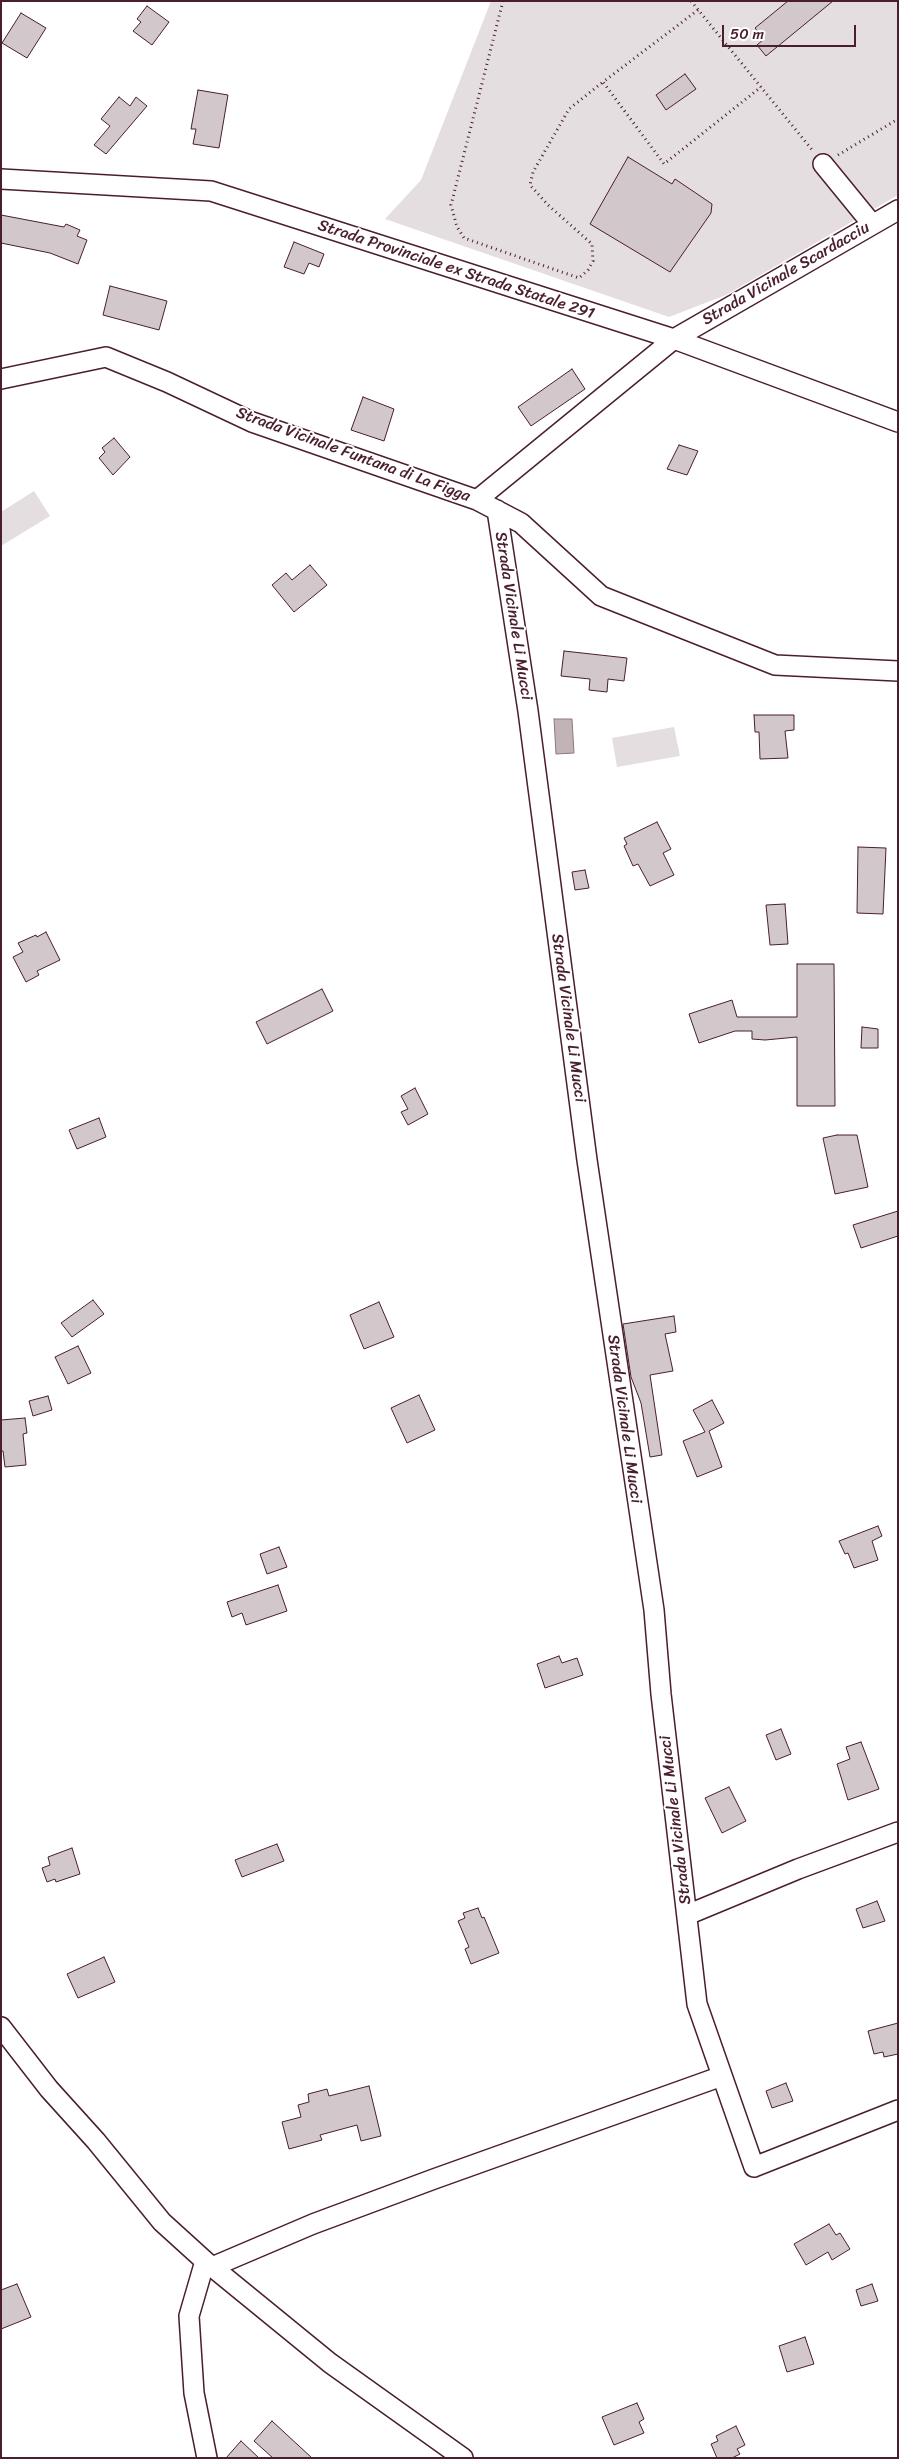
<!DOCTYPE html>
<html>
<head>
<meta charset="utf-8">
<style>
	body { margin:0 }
	#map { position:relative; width:899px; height:2459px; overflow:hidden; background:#fff; font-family:Sriracha,sans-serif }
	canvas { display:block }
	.frame { position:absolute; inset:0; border:2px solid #4a1f2b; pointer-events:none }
	.scale { position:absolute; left:722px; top:25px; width:134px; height:22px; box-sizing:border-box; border:2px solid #4a1f2b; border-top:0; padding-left:6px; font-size:15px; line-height:18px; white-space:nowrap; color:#4a1f2b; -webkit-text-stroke:4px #fff; paint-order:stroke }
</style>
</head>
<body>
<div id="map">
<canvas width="899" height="2459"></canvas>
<div class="frame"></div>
<div class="scale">50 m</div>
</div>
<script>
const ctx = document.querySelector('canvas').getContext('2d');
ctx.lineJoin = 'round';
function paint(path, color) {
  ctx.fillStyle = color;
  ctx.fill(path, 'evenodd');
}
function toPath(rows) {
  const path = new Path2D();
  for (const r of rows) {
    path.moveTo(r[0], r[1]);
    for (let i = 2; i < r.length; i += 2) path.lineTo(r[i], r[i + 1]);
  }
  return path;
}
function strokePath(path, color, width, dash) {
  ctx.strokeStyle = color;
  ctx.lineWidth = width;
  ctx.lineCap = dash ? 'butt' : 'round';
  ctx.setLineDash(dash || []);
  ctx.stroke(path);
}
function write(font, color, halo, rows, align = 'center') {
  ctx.font = font + ' Sriracha,sans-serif';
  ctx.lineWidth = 4;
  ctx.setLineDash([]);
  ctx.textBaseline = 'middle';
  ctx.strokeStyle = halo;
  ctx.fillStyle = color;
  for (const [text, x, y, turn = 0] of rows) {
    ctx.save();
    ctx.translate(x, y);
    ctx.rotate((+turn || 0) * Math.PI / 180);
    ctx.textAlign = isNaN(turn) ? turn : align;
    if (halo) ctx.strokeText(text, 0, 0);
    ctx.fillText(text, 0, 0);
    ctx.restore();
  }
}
paint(toPath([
	[491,1,898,1,898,195,726,295,669,317,385,219,421,180],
	[34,491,50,516,1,546,1,512],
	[674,727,680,756,617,767,612,738]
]), '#e5dee0');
const water = toPath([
	[554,719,572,719,574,753,556,754,554,719]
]);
paint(water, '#c1b3b6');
strokePath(water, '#91787e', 1);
const building = toPath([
	[788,1,833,1,766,56,757,45,764,39,755,28,788,1],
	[147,6,169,22,152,45,133,31,141,22,137,19,147,6],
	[21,13,46,28,27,58,2,43,21,13],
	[685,74,696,89,666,110,656,95,685,74],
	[198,90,228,95,219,148,193,144,196,129,191,129,198,90],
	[119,97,130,106,136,97,147,106,106,154,94,145,110,126,101,119,119,97],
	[628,157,672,184,675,179,712,204,711,213,670,272,590,224,628,157],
	[1,215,64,227,66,224,80,230,77,236,87,240,78,264,50,253,1,243,1,215],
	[294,242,324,254,319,267,309,263,304,274,284,267,294,242],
	[110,286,167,301,159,330,103,315,110,286],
	[572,369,585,389,531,426,518,407,572,369],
	[363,397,394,409,384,441,351,430,363,397],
	[114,438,130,457,113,475,99,458,105,452,102,448,114,438],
	[679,445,698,451,687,475,667,469,679,445],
	[310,565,327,585,294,612,272,585,286,573,292,580,310,565],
	[564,651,627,658,624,681,608,679,607,692,589,690,590,679,561,676,564,651],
	[754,715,794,715,794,730,785,731,788,758,760,759,759,732,755,732,754,715],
	[657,822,671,849,663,853,674,875,650,886,638,864,633,866,624,846,627,844,624,838,657,822],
	[858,847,886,848,883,914,857,913,858,847],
	[585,870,589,888,575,890,572,872,585,870],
	[785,904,788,944,770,945,766,905,785,904],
	[46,932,60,960,37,971,39,975,26,982,13,957,23,952,18,943,36,935,37,937,46,932],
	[797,964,834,964,835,1106,797,1106,797,1037,765,1040,752,1039,752,1031,735,1031,699,1043,689,1014,732,1000,737,1017,797,1017,797,964],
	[322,989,333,1011,267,1044,256,1022,322,989],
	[862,1027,878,1029,878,1048,861,1048,862,1027],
	[415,1088,428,1114,408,1125,401,1112,408,1109,401,1096,415,1088],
	[99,1118,106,1137,77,1149,69,1130,99,1118],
	[837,1135,857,1135,868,1187,835,1194,823,1138,837,1135],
	[898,1211,898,1236,861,1248,853,1225,898,1211],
	[93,1300,104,1314,72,1337,61,1323,93,1300],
	[379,1302,394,1337,364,1349,350,1315,379,1302],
	[674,1316,676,1332,665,1334,673,1371,650,1375,662,1455,650,1457,641,1403,631,1377,623,1324,674,1316],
	[78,1346,91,1373,68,1384,55,1357,78,1346],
	[419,1395,435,1430,407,1443,391,1408,419,1395],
	[48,1396,52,1410,33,1416,29,1401,48,1396],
	[712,1400,724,1423,709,1431,722,1467,697,1477,683,1441,705,1432,693,1410,712,1400],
	[25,1418,27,1433,23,1434,26,1465,5,1467,3,1451,1,1451,1,1420,25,1418],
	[878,1526,882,1536,872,1541,878,1560,854,1568,848,1553,845,1554,839,1541,878,1526],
	[279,1547,287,1567,267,1574,260,1554,279,1547],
	[278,1585,287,1611,246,1625,242,1613,232,1617,227,1602,278,1585],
	[559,1656,562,1663,577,1658,583,1675,545,1688,537,1664,559,1656],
	[781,1729,791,1754,776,1760,766,1735,781,1729],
	[861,1742,879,1789,848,1800,837,1764,850,1759,846,1747,861,1742],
	[729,1787,746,1821,722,1833,705,1798,729,1787],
	[277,1844,284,1861,242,1877,235,1860,277,1844],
	[72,1848,80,1874,56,1882,55,1879,47,1882,42,1868,50,1865,48,1857,72,1848],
	[877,1901,885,1921,863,1928,856,1909,877,1901],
	[478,1908,482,1918,484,1917,499,1953,471,1964,465,1949,469,1947,458,1921,465,1918,463,1913,478,1908],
	[104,1957,115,1982,78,1998,67,1974,104,1957],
	[898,2023,898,2054,884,2057,883,2052,874,2054,868,2031,898,2023],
	[786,2083,793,2101,772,2108,766,2091,786,2083],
	[369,2086,381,2136,361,2141,357,2125,320,2135,322,2140,289,2149,282,2122,301,2117,298,2105,309,2102,308,2094,327,2089,329,2096,369,2086],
	[829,2224,836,2235,840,2233,850,2249,832,2260,828,2252,806,2265,794,2244,829,2224],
	[17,2284,31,2317,1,2329,1,2290,17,2284],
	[872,2284,878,2301,861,2306,856,2290,872,2284],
	[805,2337,814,2364,787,2372,779,2346,805,2337],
	[637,2403,644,2419,639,2422,644,2433,614,2445,602,2417,637,2403],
	[272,2421,312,2458,273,2458,254,2441,272,2421],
	[736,2426,745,2445,737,2449,740,2454,732,2458,717,2458,711,2444,718,2441,716,2436,736,2426],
	[241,2441,259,2458,226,2458,241,2441]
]);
paint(building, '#d2c7cb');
strokePath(building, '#4a1f2b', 1);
const minor = toPath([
	[823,164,872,224],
	[1,179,211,191,674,339,898,422],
	[1,379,106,357,167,382,252,422,477,500,521,523,601,596,775,665,898,671],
	[477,500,674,339,898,210],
	[497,510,528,711,587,1160,654,1610,661,1694,697,2004,754,2167,898,2110],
	[687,1915,798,1869,898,1832],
	[1,2027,49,2089,96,2141,162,2222,205,2261,330,2363,463,2458],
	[205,2261,189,2316,194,2393,207,2458],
	[212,2267,313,2224,434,2179,722,2076]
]);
strokePath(minor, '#4a1f2b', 22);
strokePath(toPath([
	[503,1,451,205,457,227,464,238,579,278,588,270,593,261,592,244,548,205,530,185,533,172,569,109,603,82],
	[691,1,813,151],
	[698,10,603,82,664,164,761,87],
	[838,155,898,119]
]), '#4a1f2b', 3, [1, 4]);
strokePath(minor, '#fff', 19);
write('16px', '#4a1f2b', '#fff', [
	["Strada Provinciale ex Strada Statale 291",456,270,18],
	["Strada Vicinale Scardacciu",786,274,-30],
	["Strada Vicinale Funtana di La Figga",353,455,20],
	["Strada Vicinale Li Mucci",513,616,81],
	["Strada Vicinale Li Mucci",568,1018,82],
	["Strada Vicinale Li Mucci",624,1419,82],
	["Strada Vicinale Li Mucci",676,1820,-97]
]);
</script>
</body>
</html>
